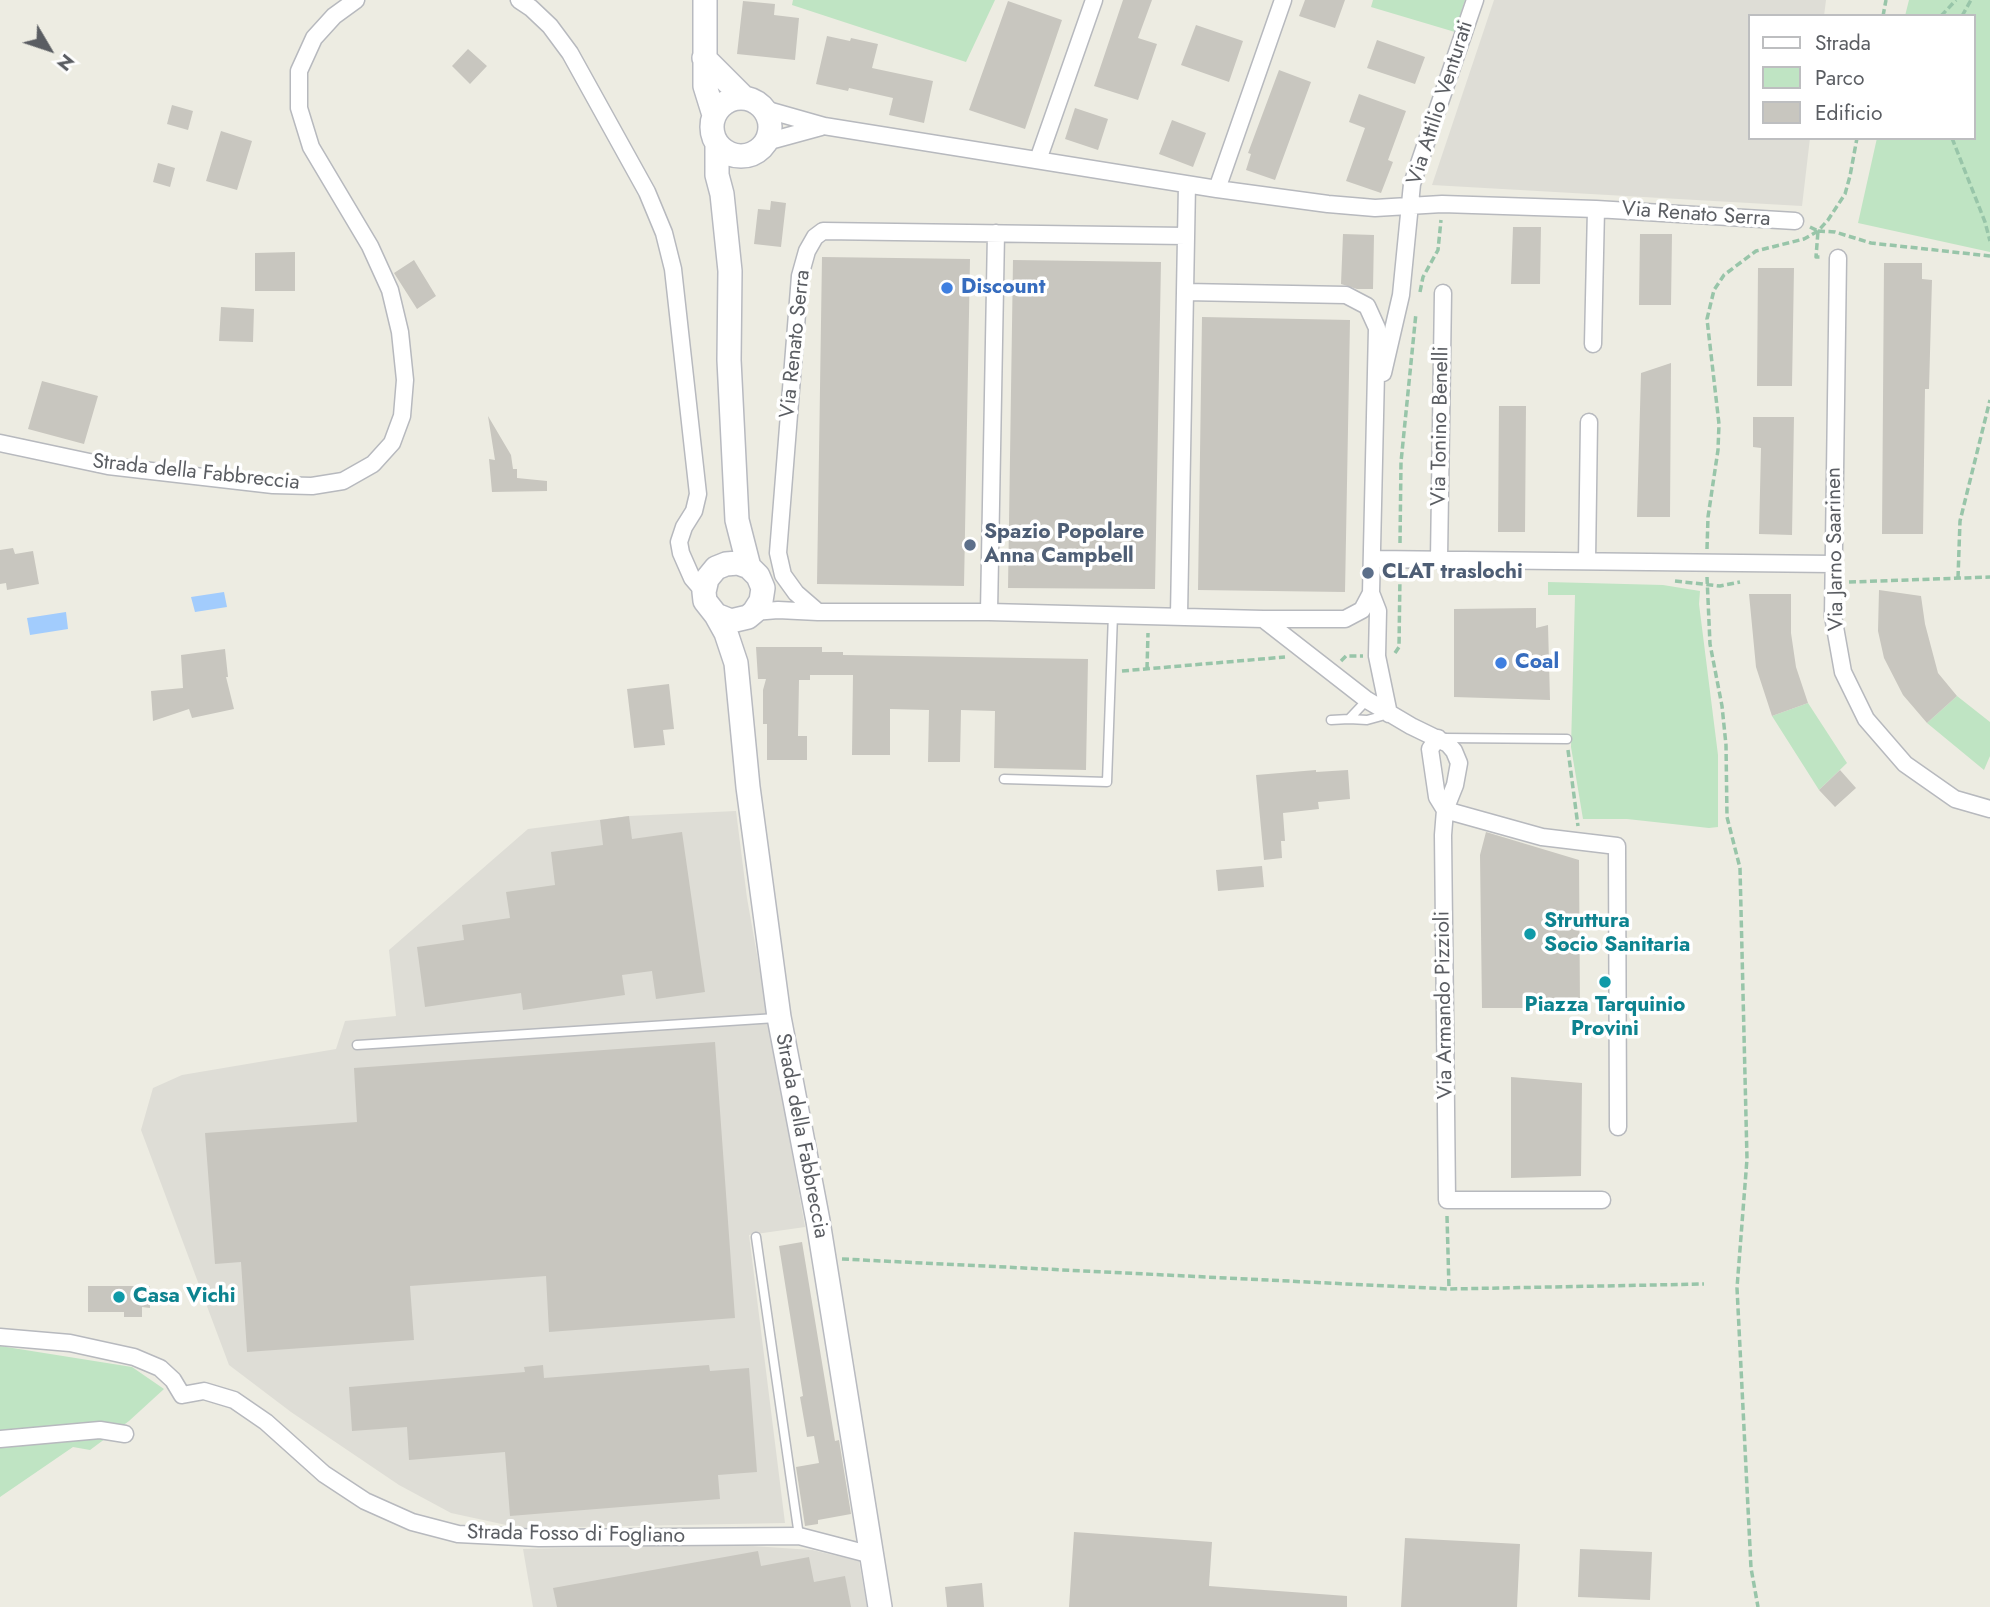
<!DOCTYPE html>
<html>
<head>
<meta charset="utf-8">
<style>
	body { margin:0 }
	#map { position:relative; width:1990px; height:1607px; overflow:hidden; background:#edece2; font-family:Jost,sans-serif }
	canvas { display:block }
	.legend { position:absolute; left:1748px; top:14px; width:228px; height:126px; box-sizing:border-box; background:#fff; border:2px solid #bdbec0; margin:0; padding:9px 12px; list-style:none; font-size:21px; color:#5a5d62 }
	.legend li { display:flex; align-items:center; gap:14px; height:35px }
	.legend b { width:35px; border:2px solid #bdbec0 }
	.north { position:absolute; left:14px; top:14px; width:70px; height:70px; -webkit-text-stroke:5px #fff; paint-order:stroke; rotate:129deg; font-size:19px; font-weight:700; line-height:28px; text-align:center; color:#5a5d62 }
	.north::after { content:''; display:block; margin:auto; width:24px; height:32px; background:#5a5d62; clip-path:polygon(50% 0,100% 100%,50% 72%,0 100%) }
</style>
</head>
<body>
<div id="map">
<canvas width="1990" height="1607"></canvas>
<ul class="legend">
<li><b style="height:9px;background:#fff"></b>Strada</li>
<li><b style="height:19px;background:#bfe4c3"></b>Parco</li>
<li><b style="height:19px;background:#c8c6bf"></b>Edificio</li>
</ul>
<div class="north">N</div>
</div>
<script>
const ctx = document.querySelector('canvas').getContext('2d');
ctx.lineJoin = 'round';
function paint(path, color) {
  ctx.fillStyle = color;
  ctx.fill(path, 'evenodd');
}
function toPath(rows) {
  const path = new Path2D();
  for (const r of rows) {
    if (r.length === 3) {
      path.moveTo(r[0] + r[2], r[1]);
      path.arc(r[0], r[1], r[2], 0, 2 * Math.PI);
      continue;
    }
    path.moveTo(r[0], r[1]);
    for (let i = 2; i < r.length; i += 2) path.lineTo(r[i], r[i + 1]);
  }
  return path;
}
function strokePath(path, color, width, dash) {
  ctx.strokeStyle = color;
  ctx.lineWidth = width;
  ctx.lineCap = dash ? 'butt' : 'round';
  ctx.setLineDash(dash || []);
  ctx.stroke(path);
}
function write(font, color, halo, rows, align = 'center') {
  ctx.font = font + ' Jost,sans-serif';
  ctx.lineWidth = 7;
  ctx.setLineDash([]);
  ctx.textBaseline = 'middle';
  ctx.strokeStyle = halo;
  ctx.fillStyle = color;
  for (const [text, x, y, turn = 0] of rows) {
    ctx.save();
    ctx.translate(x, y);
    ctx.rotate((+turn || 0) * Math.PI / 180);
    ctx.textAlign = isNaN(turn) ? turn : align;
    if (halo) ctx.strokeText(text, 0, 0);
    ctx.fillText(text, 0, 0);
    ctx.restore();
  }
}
paint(toPath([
	[1494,0,1826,0,1824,16,1750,16,1750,138,1810,138,1802,206,1432,185],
	[736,811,747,898,805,1227,749,1235,785,1523,520,1528,451,1513,399,1485,291,1412,229,1365,141,1130,153,1088,182,1075,336,1049,345,1021,396,1016,389,950,528,829,629,816],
	[723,1544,812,1550,859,1561,867,1607,533,1607,523,1549]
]), '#deddd6');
paint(toPath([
	[793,0,995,0,966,62,792,5],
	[1373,0,1465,0,1455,32,1371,7],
	[1909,0,1990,0,1990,252,1858,223,1877,138,1974,138,1974,16,1905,16],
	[1548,582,1663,585,1700,591,1699,604,1718,755,1718,827,1709,828,1627,819,1583,819,1571,747,1575,595,1548,595],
	[1957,696,1990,722,1990,756,1984,770,1927,723],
	[1808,703,1847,763,1819,790,1772,716],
	[0,1346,132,1367,164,1389,129,1421,90,1450,73,1447,0,1497]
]), '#bfe4c3');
paint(toPath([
	[224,592,227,607,195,612,191,597],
	[66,612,68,629,30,635,27,618]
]), '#a2ccfd');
paint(toPath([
	[1123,0,1152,0,1138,38,1157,44,1138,100,1094,86],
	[1305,0,1345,0,1335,28,1299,16],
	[743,1,775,4,774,15,799,18,795,60,737,54],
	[1008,1,1062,20,1025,129,969,110],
	[1196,25,1243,41,1229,82,1181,65],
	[827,36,850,41,851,38,878,44,872,68,933,81,924,123,889,115,893,98,849,88,848,91,816,84],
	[1377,40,1425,57,1415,84,1367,68],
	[468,49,487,66,470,84,452,66],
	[1279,70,1311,82,1275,180,1246,170,1251,154,1248,153],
	[1359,94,1406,111,1388,160,1393,162,1381,193,1346,181,1365,128,1349,122],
	[172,105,193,111,188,130,167,124],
	[1075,108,1108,119,1098,150,1065,139],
	[1172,120,1206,133,1193,167,1159,154],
	[221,131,252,141,237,190,206,181],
	[158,163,175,168,170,187,153,182],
	[771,201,786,203,781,247,754,244,758,209,770,210],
	[1513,227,1541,227,1540,284,1511,284],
	[1343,234,1374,235,1373,289,1357,289,1341,284],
	[1640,234,1672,234,1671,305,1639,305],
	[295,252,295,291,255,291,255,253],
	[822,257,970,259,964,586,817,584],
	[414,260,436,296,417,309,394,273],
	[1013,260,1161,262,1155,589,1008,588],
	[1884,263,1922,263,1922,279,1932,280,1929,389,1925,389,1923,534,1882,534],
	[1758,268,1794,268,1792,386,1757,386],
	[221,307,254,309,253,342,219,341],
	[1202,317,1350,320,1345,592,1198,590],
	[1671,363,1670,517,1637,517,1641,373],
	[42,381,98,396,84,444,28,429],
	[1499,406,1526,406,1525,532,1498,532],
	[488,416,511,455,513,469,517,469,517,478,547,481,547,491,492,492,489,459,495,460],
	[1753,417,1794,417,1792,535,1759,534,1761,448,1753,447],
	[13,548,15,554,33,551,39,584,7,590,6,583,0,584,0,550],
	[1879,590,1921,596,1925,624,1938,673,1957,696,1927,723,1903,695,1884,658,1878,631],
	[1749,594,1791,594,1791,633,1796,667,1808,703,1772,716,1756,667],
	[1536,608,1536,628,1548,625,1550,700,1454,697,1454,609],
	[756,647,822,647,822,652,843,652,843,655,1088,659,1086,770,994,768,995,711,961,710,960,762,928,762,929,710,890,709,890,755,852,755,853,675,810,675,810,680,799,680,798,736,807,736,807,760,767,760,767,724,763,724,763,690,766,679,758,679],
	[225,649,228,677,226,677,234,709,192,718,189,709,153,721,151,691,183,688,181,655],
	[669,684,674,729,663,730,665,745,634,748,627,689],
	[1316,770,1316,772,1348,770,1350,799,1318,802,1319,809,1283,813,1285,841,1281,841,1282,858,1264,860,1256,775],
	[1840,770,1856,788,1835,807,1819,790],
	[629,816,632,839,682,832,705,992,656,999,652,971,622,975,625,995,523,1010,521,993,425,1007,417,947,464,940,462,925,510,918,506,892,555,885,551,852,603,845,600,820],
	[1486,832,1579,860,1580,1008,1482,1008,1480,855],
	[1262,866,1264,887,1218,891,1216,870],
	[715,1042,735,1318,549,1332,546,1276,410,1286,414,1340,247,1352,241,1262,215,1264,205,1133,357,1122,354,1068],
	[1511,1077,1582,1083,1581,1176,1511,1178],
	[802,1242,835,1441,839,1440,851,1514,818,1520,818,1524,805,1526,796,1467,819,1463,814,1436,807,1437,800,1397,803,1396,779,1246],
	[88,1286,150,1286,150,1308,142,1307,142,1317,124,1317,124,1312,88,1312],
	[543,1365,544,1378,709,1365,710,1371,749,1368,757,1472,718,1475,720,1499,510,1516,505,1452,409,1460,407,1427,352,1431,349,1387,525,1372,524,1367],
	[1074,1532,1212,1542,1209,1586,1347,1596,1347,1607,1069,1607],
	[1405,1538,1520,1544,1517,1607,1401,1607],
	[1580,1549,1652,1552,1650,1600,1578,1597],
	[758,1551,761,1566,809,1557,814,1582,845,1576,851,1607,557,1607,553,1588],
	[982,1583,984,1607,947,1607,945,1587]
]), '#c8c6bf');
const lane = toPath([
	[1349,719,1367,700],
	[1331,720,1349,719,1367,720,1389,714],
	[1444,738,1567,739],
	[1004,779,1107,782,1113,614],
	[357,1045,776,1018],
	[756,1237,799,1536]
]);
const street = toPath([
	[519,0,531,8,550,26,570,53,647,192,664,233,673,269,698,494,694,511,684,527,679,542,681,553,692,578,704,592],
	[764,109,824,126,1217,189,1328,204,1375,208,1442,204,1596,209,1795,221],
	[766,142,821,127],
	[1038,160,1094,0],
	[1217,189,1283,0],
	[1838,258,1833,616,1843,672,1866,719,1905,764,1955,799,1990,809],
	[1593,344,1596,209],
	[1383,373,1401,295,1412,184,1475,0],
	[0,443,108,466,273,485,312,486,343,481,373,464,392,443,402,416,405,380,400,332,390,290,370,246,311,147,299,108,299,71,314,38,334,16,356,0],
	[1372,559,1833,564],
	[1439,559,1443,293],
	[1587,561,1589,422],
	[1371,593,1378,611,1377,656,1389,714],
	[754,612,778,610,818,612,989,612,1263,619,1345,619,1362,610,1371,593,1377,328,1367,306,1346,295,1185,292],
	[818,612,796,593,783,575,778,553,800,276,807,251,815,237,823,231,1186,236],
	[989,612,996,233],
	[1179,615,1187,184],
	[1263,619,1367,700,1411,726,1448,744,1454,751,1459,763,1455,785,1445,810,1443,835,1447,1200,1602,1200],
	[1438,738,1430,749,1437,797,1445,810],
	[1445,810,1542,837,1617,846,1618,1127],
	[0,1337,70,1343,134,1357,160,1368,173,1380,182,1395,204,1391,234,1400,266,1422,324,1474,365,1501,412,1522,458,1534,539,1538,799,1536,872,1555],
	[0,1439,100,1430,125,1434]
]);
const secondary = toPath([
	[705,0,705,86,714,115],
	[704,58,743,97],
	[741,127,29],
	[717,145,717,175,722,194,730,271,729,360,737,520,749,567,758,576,763,588,761,601,754,612,748,617,731,621,716,615,705,601,704,592,707,579,716,568,726,564,738,563,749,567],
	[716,615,726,633,736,663,748,787,779,1017,818,1221,880,1607]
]);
strokePath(lane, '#b7b9be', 11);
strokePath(street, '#b7b9be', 19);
strokePath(secondary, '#b8bac0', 26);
strokePath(toPath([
	[1883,16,1886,0],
	[1941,16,1956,0],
	[1962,16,1971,0],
	[1952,138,1985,222,1990,241],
	[1810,227,1818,231,1816,257,1823,257],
	[1818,231,1835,232,1871,243,1990,256],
	[1420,292,1423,277,1438,250,1441,220],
	[1400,543,1401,462,1416,313],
	[1707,549,1708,517,1718,450,1719,424,1707,319,1714,290,1724,275,1756,251,1804,239,1818,231,1828,220,1845,194,1850,176,1857,138],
	[1707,577,1710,644,1722,706,1726,745,1727,817,1740,868,1747,1159,1737,1288,1751,1568,1758,1607],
	[1958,578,1960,521,1990,400],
	[1675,581,1720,586,1740,582],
	[1849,582,1990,577],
	[1395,653,1399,647,1400,575],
	[1341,661,1346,656,1363,656],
	[1147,669,1148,633],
	[1122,671,1285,657],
	[1568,750,1578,826],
	[1447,1216,1449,1289],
	[842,1259,1449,1289,1704,1284]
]), '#98c5a9', 3.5, [7, 3.5]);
strokePath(lane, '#fff', 8);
strokePath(street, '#fff', 16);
strokePath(secondary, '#fff', 23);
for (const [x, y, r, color] of [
	[947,288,7,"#3f7fe0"],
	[970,545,7,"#5c6f8a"],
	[1368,573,7,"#5c6f8a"],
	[1501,663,7,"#3f7fe0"],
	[1530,934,7,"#0f9aa8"],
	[1605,982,7,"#0f9aa8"],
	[119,1297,7,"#0f9aa8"]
]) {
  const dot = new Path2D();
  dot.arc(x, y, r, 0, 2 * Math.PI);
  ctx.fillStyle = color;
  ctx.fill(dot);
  strokePath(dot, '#fff', 2.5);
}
write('21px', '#5a5d62', '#fff', [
	["Via Attilio Venturati",1441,103,-72],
	["Via Renato Serra",1696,215,4],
	["Via Renato Serra",796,344,-84],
	["Via Tonino Benelli",1441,426,-89],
	["Strada della Fabbreccia",196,473,6],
	["Via Jarno Saarinen",1836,549,-91],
	["Via Armando Pizzioli",1445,1005,-91],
	["Strada della Fabbreccia",801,1136,79],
	["Strada Fosso di Fogliano",576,1535,1]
]);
write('bold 21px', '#366cbe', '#fff', [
	["Discount",961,288],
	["Coal",1515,663]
], 'left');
write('bold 21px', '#4e5e75', '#fff', [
	["Spazio Popolare",984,533],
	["Anna Campbell",984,557],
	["CLAT traslochi",1382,573]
], 'left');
write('bold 21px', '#0d838f', '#fff', [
	["Struttura",1544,922],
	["Socio Sanitaria",1544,946],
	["Piazza Tarquinio",1605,1006,"center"],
	["Provini",1605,1030,"center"],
	["Casa Vichi",133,1297]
], 'left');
</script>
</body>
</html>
